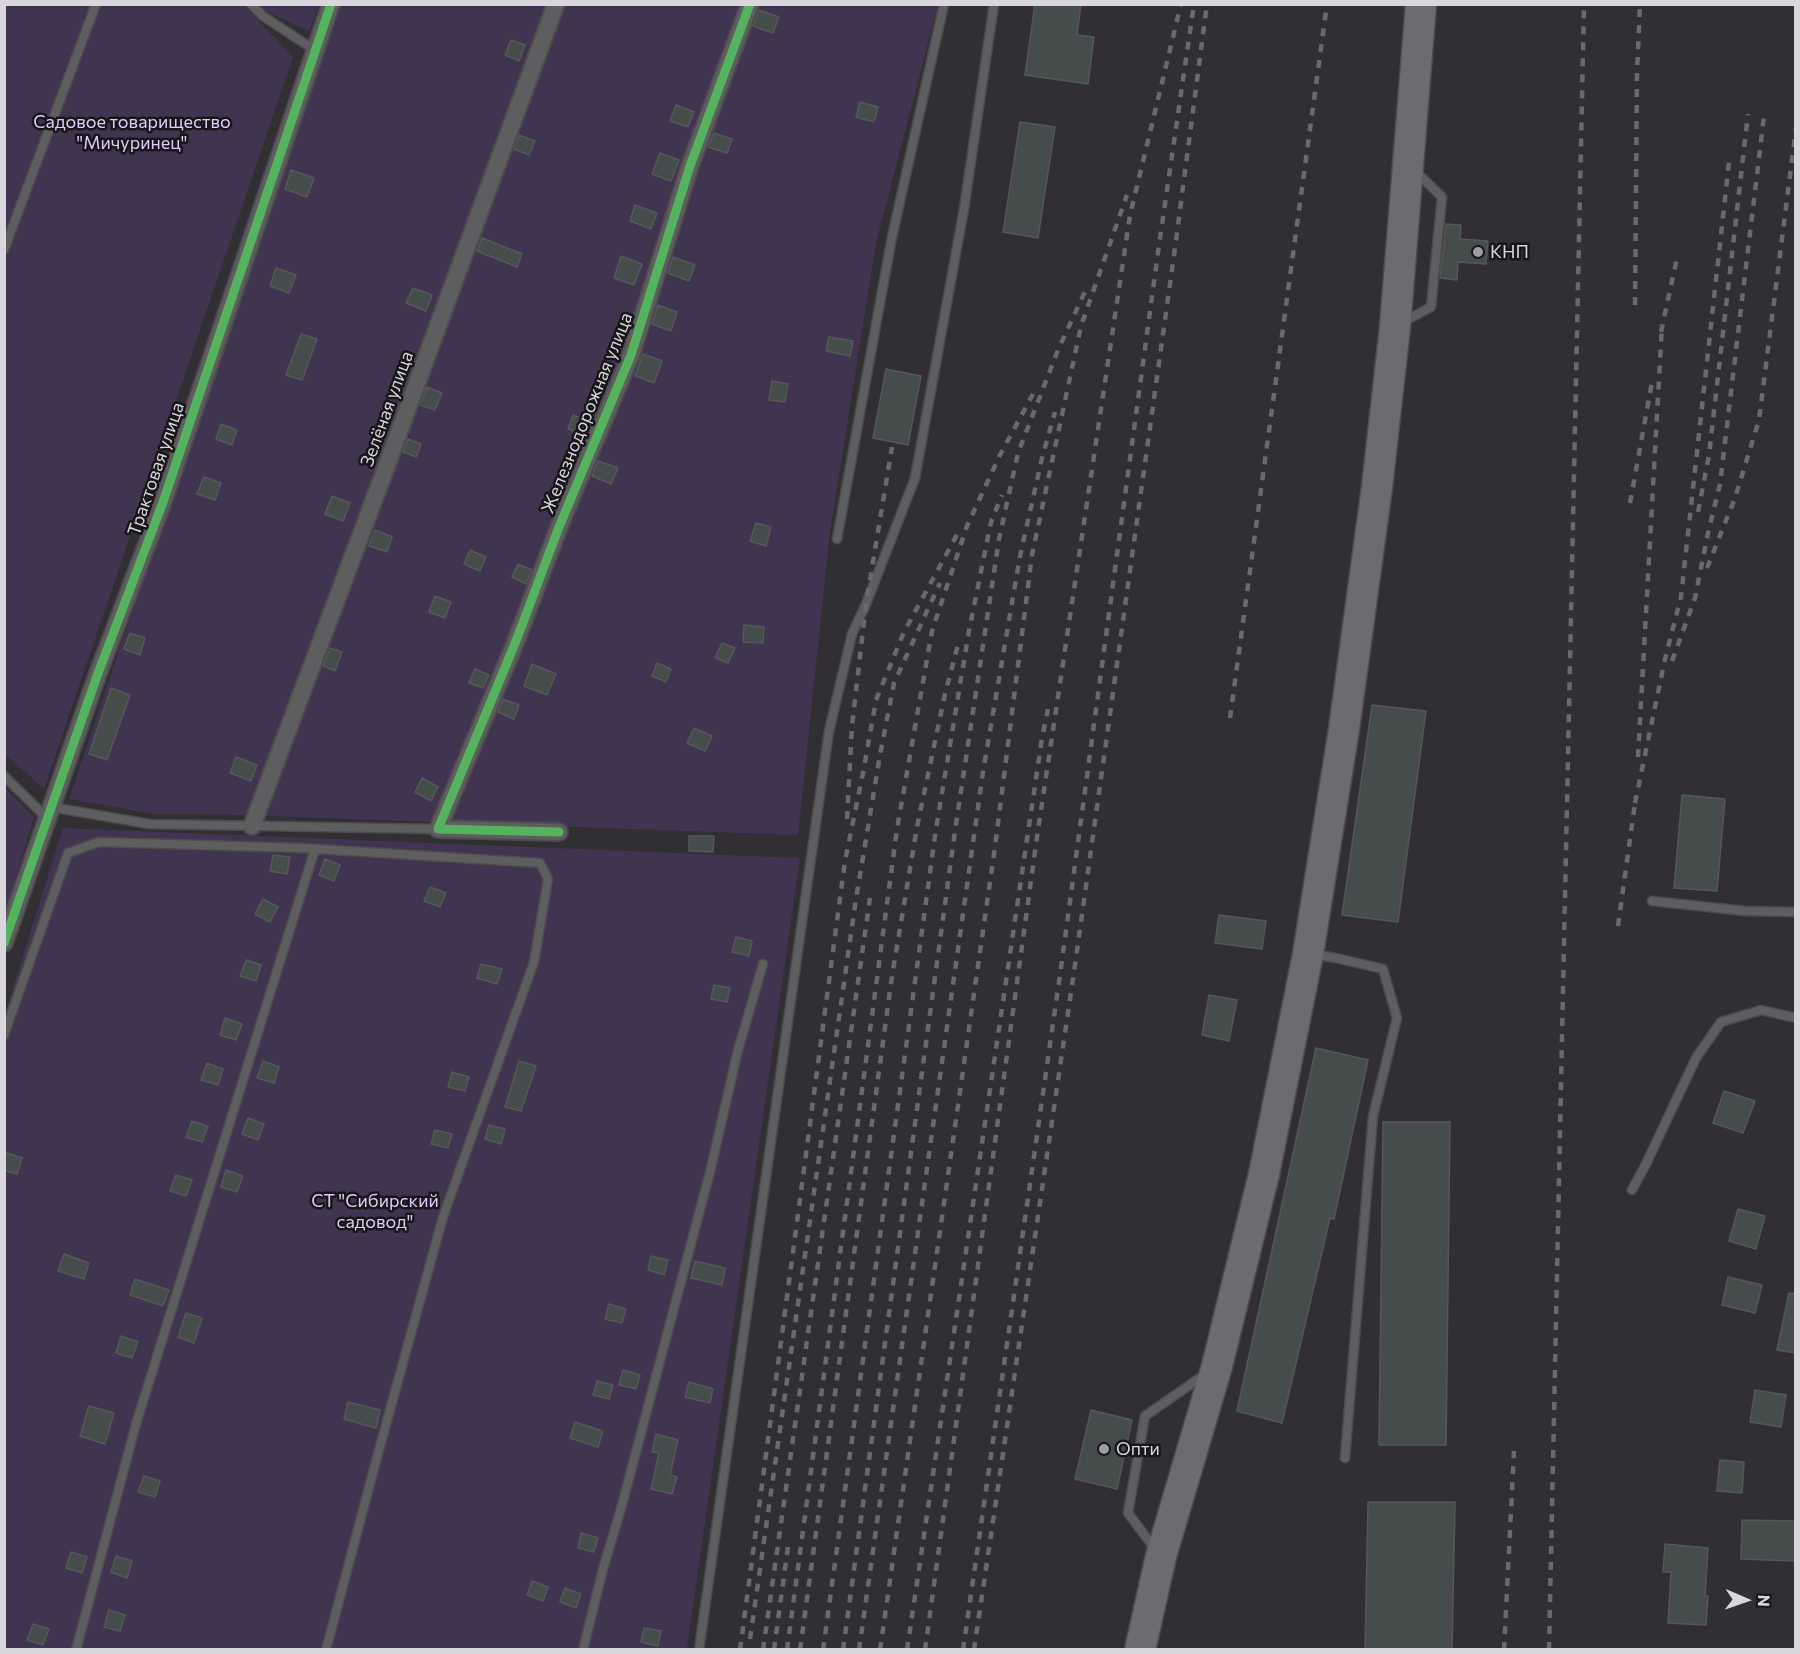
<!DOCTYPE html>
<html>
<head>
<meta charset="utf-8">
<style>
	body { margin:0 }
	#map { position:relative; width:1800px; height:1654px; overflow:hidden; background:#312f33; font-family:Commissioner,sans-serif }
	canvas { display:block }
	.frame { position:absolute; inset:0; border:6px solid #d9d7dd; pointer-events:none }
	.north { position:absolute; left:1716px; top:1570px; width:60px; height:60px; -webkit-text-stroke:4px #18161a; paint-order:stroke; rotate:92deg; font-size:16px; font-weight:700; line-height:24px; text-align:center; color:#d9d7dd }
	.north::after { content:''; display:block; margin:auto; width:21px; height:27px; background:#d9d7dd; clip-path:polygon(50% 0,100% 100%,50% 72%,0 100%) }
</style>
</head>
<body>
<div id="map">
<canvas width="1800" height="1654"></canvas>
<div class="frame"></div>
<div class="north">N</div>
</div>
<script>
const ctx = document.querySelector('canvas').getContext('2d');
ctx.lineJoin = 'round';
function paint(path, color) {
  ctx.fillStyle = color;
  ctx.fill(path, 'evenodd');
}
function toPath(rows) {
  const path = new Path2D();
  for (const r of rows) {
    path.moveTo(r[0], r[1]);
    for (let i = 2; i < r.length; i += 2) path.lineTo(r[i], r[i + 1]);
  }
  return path;
}
function strokePath(path, color, width, dash) {
  ctx.strokeStyle = color;
  ctx.lineWidth = width;
  ctx.lineCap = dash ? 'butt' : 'round';
  ctx.setLineDash(dash || []);
  ctx.stroke(path);
}
function write(font, color, halo, rows, align = 'center') {
  ctx.font = font + ' Commissioner,sans-serif';
  ctx.lineWidth = 5;
  ctx.setLineDash([]);
  ctx.textBaseline = 'middle';
  ctx.strokeStyle = halo;
  ctx.fillStyle = color;
  for (const [text, x, y, turn = 0] of rows) {
    ctx.save();
    ctx.translate(x, y);
    ctx.rotate((+turn || 0) * Math.PI / 180);
    ctx.textAlign = isNaN(turn) ? turn : align;
    if (halo) ctx.strokeText(text, 0, 0);
    ctx.fillText(text, 0, 0);
    ctx.restore();
  }
}
paint(toPath([
	[5,5,244,5,293,57,44,789,5,754],
	[260,5,319,5,309,31,267,12],
	[336,5,938,5,876,243,830,532,798,835,211,814,153,814,69,799],
	[5,788,34,817,5,914],
	[63,828,800,858,687,1649,5,1650,5,1013]
]), '#413450');
const building = toPath([
	[1035,4,1081,4,1077,35,1094,37,1088,84,1025,75,1035,4],
	[759,10,779,17,773,33,753,26,759,10],
	[511,40,525,45,519,61,505,55,511,40],
	[860,102,878,107,874,122,856,117,860,102],
	[676,105,694,112,688,127,670,121,676,105],
	[1020,122,1055,127,1038,238,1003,232,1020,122],
	[714,133,732,139,727,153,708,147,714,133],
	[519,135,535,141,529,155,514,149,519,135],
	[660,153,679,160,671,181,652,174,660,153],
	[291,170,314,178,307,197,285,189,291,170],
	[635,205,657,213,651,229,630,221,635,205],
	[1446,224,1461,225,1460,239,1488,241,1486,264,1458,262,1457,280,1440,278,1446,224],
	[482,238,522,254,517,267,477,251,482,238],
	[621,256,642,264,634,285,614,278,621,256],
	[673,257,695,265,689,281,668,273,673,257],
	[276,268,296,275,289,293,270,286,276,268],
	[413,288,432,295,426,311,406,303,413,288],
	[658,305,677,312,671,331,652,324,658,305],
	[301,334,317,339,302,380,286,375,301,334],
	[829,337,853,341,850,356,826,351,829,337],
	[643,354,662,361,654,383,635,376,643,354],
	[886,369,921,376,908,445,873,438,886,369],
	[772,381,788,384,785,402,769,400,772,381],
	[427,387,442,393,435,410,420,405,427,387],
	[573,415,589,421,584,435,568,429,573,415],
	[221,424,237,430,232,445,216,439,221,424],
	[408,439,421,444,416,457,403,452,408,439],
	[598,461,618,468,611,484,592,476,598,461],
	[204,477,221,483,215,500,197,494,204,477],
	[332,496,350,503,343,521,325,514,332,496],
	[756,523,771,527,766,546,750,541,756,523],
	[375,530,392,537,387,552,369,546,375,530],
	[470,550,486,557,480,571,464,564,470,550],
	[518,564,532,570,526,584,512,577,518,564],
	[435,596,451,602,445,618,429,612,435,596],
	[744,625,764,627,763,643,743,642,744,625],
	[130,633,145,638,140,655,124,649,130,633],
	[722,643,735,648,728,663,715,658,722,643],
	[330,648,342,652,335,671,323,666,330,648],
	[657,663,671,669,666,682,652,676,657,663],
	[532,664,556,674,547,695,524,686,532,664],
	[475,669,489,675,483,688,469,683,475,669],
	[111,688,130,695,107,760,89,754,111,688],
	[503,699,519,705,514,719,498,712,503,699],
	[1372,705,1426,711,1398,922,1342,915,1372,705],
	[694,728,712,736,705,751,687,743,694,728],
	[236,757,257,765,251,781,230,773,236,757],
	[422,778,438,787,431,801,415,792,422,778],
	[1682,795,1725,799,1717,891,1674,888,1682,795],
	[689,836,714,836,713,852,689,851,689,836],
	[273,855,290,857,287,874,270,871,273,855],
	[325,859,340,865,334,881,319,875,325,859],
	[430,887,446,893,440,907,424,901,430,887],
	[263,899,278,907,270,922,255,914,263,899],
	[1219,915,1266,921,1262,949,1215,943,1219,915],
	[736,937,752,941,749,956,732,952,736,937],
	[246,960,261,965,256,981,240,976,246,960],
	[481,964,502,969,497,984,477,978,481,964],
	[714,985,730,988,727,1002,711,999,714,985],
	[1209,995,1237,1000,1229,1041,1202,1035,1209,995],
	[225,1018,242,1024,236,1040,220,1035,225,1018],
	[1316,1048,1368,1060,1334,1219,1330,1218,1282,1423,1237,1411,1316,1048],
	[263,1061,279,1067,274,1083,257,1078,263,1061],
	[519,1061,536,1066,521,1111,505,1107,519,1061],
	[207,1063,223,1069,218,1085,201,1080,207,1063],
	[452,1072,469,1077,465,1091,448,1087,452,1072],
	[1724,1091,1755,1101,1743,1133,1713,1123,1724,1091],
	[248,1118,264,1124,258,1140,242,1134,248,1118],
	[192,1121,208,1126,202,1142,186,1137,192,1121],
	[1383,1122,1450,1122,1446,1445,1379,1445,1383,1122],
	[489,1125,505,1129,501,1144,485,1139,489,1125],
	[435,1130,452,1134,448,1148,431,1144,435,1130],
	[4,1152,22,1158,17,1174,4,1170,4,1152],
	[226,1170,243,1176,237,1192,221,1187,226,1170],
	[176,1175,192,1180,186,1196,170,1191,176,1175],
	[1738,1209,1765,1216,1756,1249,1729,1241,1738,1209],
	[64,1254,89,1263,84,1279,58,1271,64,1254],
	[651,1256,668,1260,664,1275,648,1270,651,1256],
	[695,1261,725,1268,722,1285,691,1278,695,1261],
	[1728,1277,1762,1285,1755,1313,1722,1305,1728,1277],
	[135,1279,169,1290,163,1306,130,1295,135,1279],
	[1789,1293,1796,1294,1796,1353,1777,1350,1789,1293],
	[609,1304,626,1309,622,1323,605,1319,609,1304],
	[186,1313,202,1318,194,1343,178,1337,186,1313],
	[121,1336,138,1342,132,1358,116,1353,121,1336],
	[623,1370,640,1375,636,1389,619,1385,623,1370],
	[597,1381,613,1385,609,1399,593,1395,597,1381],
	[689,1382,713,1389,710,1403,685,1397,689,1382],
	[1755,1390,1786,1395,1781,1427,1750,1422,1755,1390],
	[348,1402,380,1410,376,1428,344,1419,348,1402],
	[89,1406,114,1413,105,1444,80,1436,89,1406],
	[1091,1410,1132,1420,1117,1489,1075,1479,1091,1410],
	[575,1422,603,1431,598,1447,570,1438,575,1422],
	[656,1434,678,1440,670,1475,677,1477,672,1494,651,1489,659,1453,652,1452,656,1434],
	[1720,1460,1744,1462,1742,1493,1717,1491,1720,1460],
	[144,1476,160,1481,155,1497,138,1492,144,1476],
	[1368,1502,1455,1502,1452,1650,1365,1650,1368,1502],
	[1742,1520,1796,1521,1796,1561,1741,1559,1742,1520],
	[581,1533,598,1538,594,1552,578,1548,581,1533],
	[1665,1544,1708,1548,1705,1596,1708,1596,1706,1625,1668,1623,1671,1572,1663,1572,1665,1544],
	[71,1552,87,1557,82,1573,66,1568,71,1552],
	[116,1556,132,1561,127,1578,111,1572,116,1556],
	[532,1581,548,1587,543,1601,527,1595,532,1581],
	[565,1588,581,1594,576,1608,560,1602,565,1588],
	[109,1610,125,1615,120,1631,104,1627,109,1610],
	[33,1624,49,1629,43,1645,27,1640,33,1624],
	[644,1628,661,1631,658,1646,641,1642,644,1628]
]);
paint(building, '#444c4c');
strokePath(building, '#565758', 1.5);
const lane = toPath([
	[251,4,263,16,316,51],
	[4,250,96,4],
	[1403,322,1431,307,1442,197,1414,170],
	[837,539,892,237,944,4],
	[4,776,47,818],
	[51,807,149,824,438,829],
	[1652,901,1745,911,1796,912],
	[1311,954,1336,958,1383,969,1397,1018,1373,1116,1345,1458],
	[4,1035,68,853,99,842,301,848,540,863,548,879,534,962,443,1217,376,1461,326,1650],
	[1632,1190,1646,1164,1696,1058,1721,1022,1761,1010,1796,1018],
	[1155,1549,1128,1513,1145,1416,1207,1373],
	[76,1650,136,1424,315,849],
	[583,1650,603,1569,622,1505,710,1172,738,1050,763,964],
	[699,1650,829,731,852,634,866,604,915,478,964,209,994,4]
]);
const street = toPath([
	[252,826,384,473,556,4],
	[559,832,438,829,516,641,559,527,631,355,690,166,750,4],
	[4,943,97,676,163,502,331,4]
]);
const highway = toPath([
	[1140,1650,1161,1556,1217,1366,1264,1174,1308,954,1344,729,1377,487,1395,327,1421,4]
]);
strokePath(lane, '#4c4b4d', 11);
strokePath(street, '#4c4b4d', 20);
strokePath(highway, '#4c4b4d', 33);
strokePath(lane, '#5e5d5f', 8);
strokePath(street, '#5e5d5f', 16);
strokePath(highway, '#6d6b6f', 30);
strokePath(toPath([
	[1635,305,1637,74,1640,4],
	[1661,332,1677,258],
	[1630,503,1652,382],
	[1698,512,1709,455,1748,114],
	[1707,568,1735,498,1759,420,1796,128],
	[1672,661,1695,598,1708,533,1720,484,1764,116],
	[1230,718,1327,4],
	[1638,757,1662,325],
	[1635,803,1665,659,1681,597,1729,162],
	[847,819,852,726,866,604,892,447],
	[1618,926,1636,796],
	[750,1639,856,899,880,755,894,683,940,583],
	[740,1650,845,861,863,773,876,700,904,632,959,531],
	[763,1650,870,898],
	[774,1650,789,1539],
	[787,1650,897,829,932,631,967,526,1000,455,1033,394],
	[800,1650,892,976,917,827,945,694,959,641],
	[823,1650,936,829,969,631,991,522,1002,495],
	[843,1650,955,831,999,539,1018,453,1058,350,1088,285],
	[859,1650,983,772,1020,556,1042,458,1055,412],
	[880,1650,995,847,1032,555,1081,326,1127,195],
	[907,1650,1042,738,1048,709],
	[925,1650,1037,837,1130,215,1181,4],
	[963,1650,1060,975,1159,245,1194,4],
	[974,1650,1074,972,1175,248,1207,4],
	[1504,1650,1514,1451],
	[1549,1650,1584,4]
]), '#6a6a6b', 4.5, [8, 8]);
strokePath(toPath([
	[559,832,438,829,516,641,559,527,631,355,690,166,750,4],
	[4,943,97,676,163,502,331,4]
]), '#56b35d', 9);
for (const [x, y, r, color] of [
	[1478,252,6,"#9e9ca2"],
	[1104,1449,6,"#9e9ca2"]
]) {
  const dot = new Path2D();
  dot.arc(x, y, r, 0, 2 * Math.PI);
  ctx.fillStyle = color;
  ctx.fill(dot);
  strokePath(dot, '#18161a', 2);
}
write('18px', '#dfccfb', '#18161a', [
	["Садовое товарищество",132,122],
	["\"Мичуринец\"",132,143],
	["СТ \"Сибирский",375,1201],
	["садовод\"",375,1222]
]);
write('18px', '#d9d7dd', '#18161a', [
	["КНП",1490,252],
	["Опти",1116,1449]
], 'left');
write('18px', '#d9d7dd', '#18161a', [
	["Зелёная улица",387,409,-70],
	["Железнодорожная улица",587,413,-68],
	["Трактовая улица",156,469,-71]
]);
</script>
</body>
</html>
